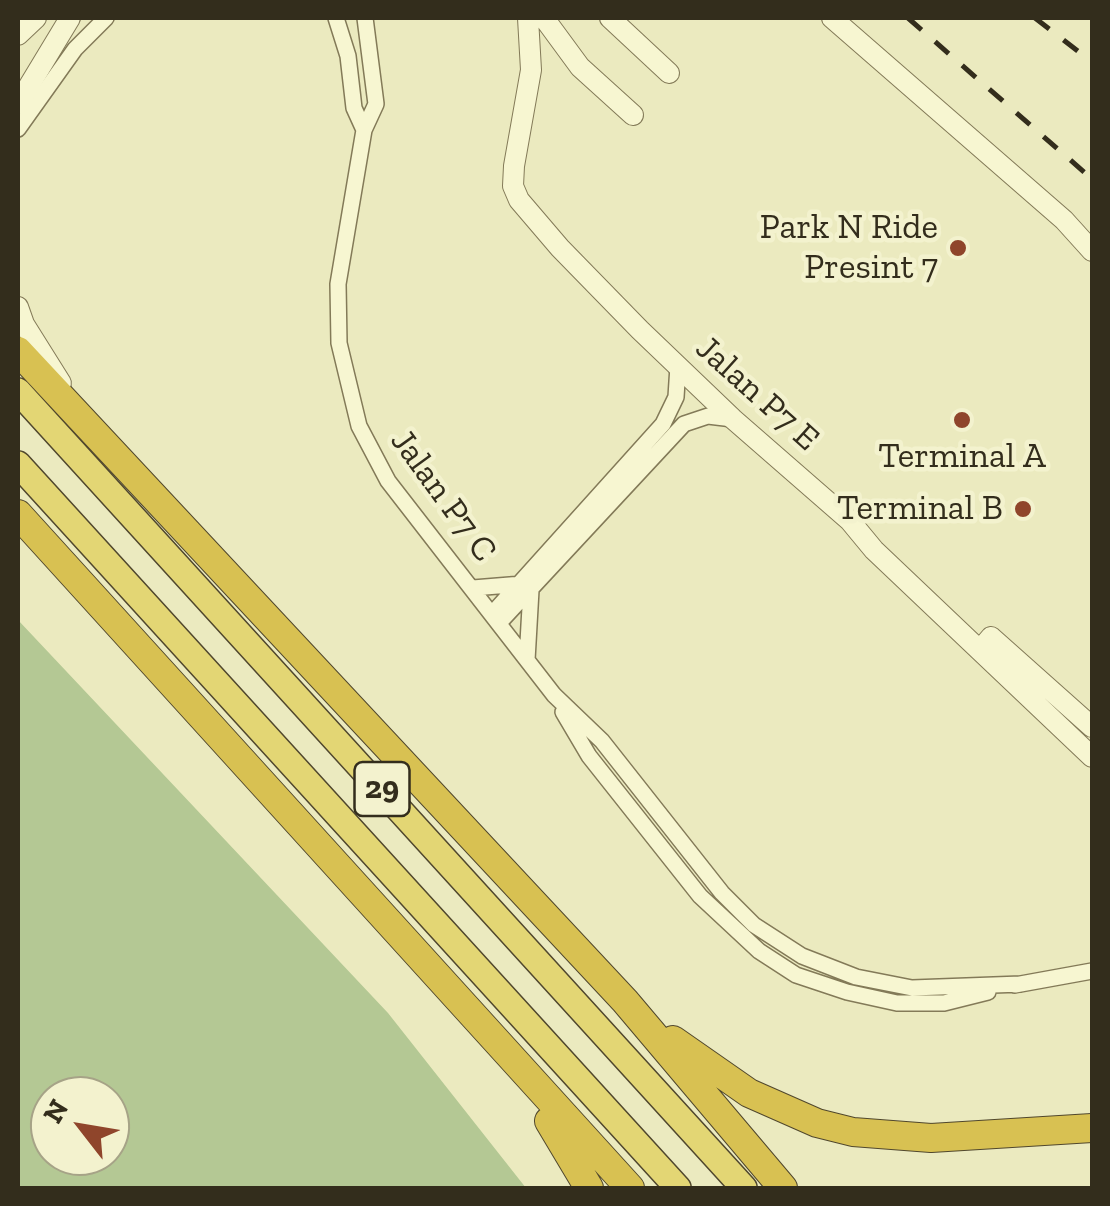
<!DOCTYPE html>
<html>
<head>
<meta charset="utf-8">
<style>
	body { margin:0 }
	#map { position:relative; width:1110px; height:1206px; overflow:hidden; background:#ebeabf; font-family:"Zilla Slab",serif }
	canvas { display:block }
	.frame { position:absolute; inset:0; border:20px solid #332d1c; pointer-events:none }
	.north { position:absolute; left:30px; top:1076px; width:100px; height:100px; box-sizing:border-box; background:#f3f2ce; border:2px solid #a6a387; border-radius:50%; rotate:301deg; font-size:28px; font-weight:700; line-height:40px; text-align:center; color:#332d1c }
	.north::after { content:''; display:block; margin:auto; width:35px; height:45px; background:#8f452b; clip-path:polygon(50% 0,100% 100%,50% 72%,0 100%) }
</style>
</head>
<body>
<div id="map">
<canvas width="1110" height="1206"></canvas>
<div class="frame"></div>
<div class="north">N</div>
</div>
<script>
const ctx = document.querySelector('canvas').getContext('2d');
ctx.lineJoin = 'round';
function paint(path, color) {
  ctx.fillStyle = color;
  ctx.fill(path, 'evenodd');
}
function toPath(rows) {
  const path = new Path2D();
  for (const r of rows) {
    path.moveTo(r[0], r[1]);
    for (let i = 2; i < r.length; i += 2) path.lineTo(r[i], r[i + 1]);
  }
  return path;
}
function strokePath(path, color, width, dash) {
  ctx.strokeStyle = color;
  ctx.lineWidth = width;
  ctx.lineCap = dash ? 'butt' : 'round';
  ctx.setLineDash(dash || []);
  ctx.stroke(path);
}
function write(font, color, halo, rows, align = 'center') {
  ctx.font = font + ' "Zilla Slab",serif';
  ctx.lineWidth = 9;
  ctx.setLineDash([]);
  ctx.textBaseline = 'middle';
  ctx.strokeStyle = halo;
  ctx.fillStyle = color;
  for (const [text, x, y, turn = 0] of rows) {
    ctx.save();
    ctx.translate(x, y);
    ctx.rotate((+turn || 0) * Math.PI / 180);
    ctx.textAlign = isNaN(turn) ? turn : align;
    if (halo) ctx.strokeText(text, 0, 0);
    ctx.fillText(text, 0, 0);
    ctx.restore();
  }
}
paint(toPath([
	[18,620,388,1013,526,1188,18,1188],
	[50,1096,110,1096,110,1156,50,1156]
]), '#b4c894');
const minor = toPath([
	[336,18,348,56,354,108,364,130],
	[365,18,376,104,364,130,338,284,339,343,359,426,388,481,554,695,602,741,722,893,754,925,802,956,856,977,912,988,1021,984],
	[18,129,75,49,106,18],
	[473,588,522,584],
	[492,614,663,424,676,397,678,366],
	[499,623,684,424,708,416,733,419],
	[527,660,531,590],
	[563,712,589,756,700,896,759,951,796,975,847,992,897,1003,944,1003,988,992],
	[1015,985,1092,971]
]);
const tertiary = toPath([
	[528,18,531,70,514,166,513,186,519,200,560,248,640,330,733,419,850,521,874,550,1092,757],
	[544,18,580,67,633,115],
	[610,18,669,73],
	[832,18,1064,220,1092,251],
	[18,35,36,18],
	[18,104,70,18],
	[18,307,24,324,61,383],
	[980,650,991,637,1092,727]
]);
const trunk = toPath([
	[18,391,744,1188],
	[18,464,678,1188]
]);
const motorway = toPath([
	[18,351,625,1001,783,1188],
	[18,514,630,1188],
	[673,1040,749,1093,817,1123,853,1132,931,1138,1092,1128],
	[549,1121,589,1188]
]);
strokePath(minor, '#837a58', 18);
strokePath(tertiary, '#837a58', 22);
strokePath(trunk, '#50472d', 28);
strokePath(motorway, '#50472d', 30);
strokePath(minor, '#f7f6d1', 15);
strokePath(tertiary, '#f7f6d1', 20);
strokePath(trunk, '#e3d674', 25);
strokePath(motorway, '#d8c152', 28);
strokePath(toPath([
	[908,18,1092,179],
	[1035,18,1092,62]
]), '#332d1c', 5, [18, 18]);
for (const [x, y, r, color] of [
	[958,248,10,"#8f452b"],
	[962,420,10,"#8f452b"],
	[1023,509,10,"#8f452b"]
]) {
  const dot = new Path2D();
  dot.arc(x, y, r, 0, 2 * Math.PI);
  ctx.fillStyle = color;
  ctx.fill(dot);
  strokePath(dot, '#f3f2ce', 4);
}
for (const [x, y, w] of [
	[382,789,55]
]) {
  const box = new Path2D();
  box.roundRect(x - w / 2, y - 27, w, 54, 8);
  ctx.fillStyle = '#f3f2ce';
  ctx.fill(box);
  strokePath(box, '#332d1c', 2.5);
}
write('bold 32px', '#332d1c', null, [
	["29",382,789]
]);
write('35px', '#332d1c', '#f3f2ce', [
	["Park N Ride",938,228],
	["Presint 7",938,268],
	["Terminal A",962,457,"center"],
	["Terminal B",1003,509]
], 'right');
write('35px', '#332d1c', '#f3f2ce', [
	["Jalan P7 E",757,394,42],
	["Jalan P7 C",443,496,54]
]);
</script>
</body>
</html>
